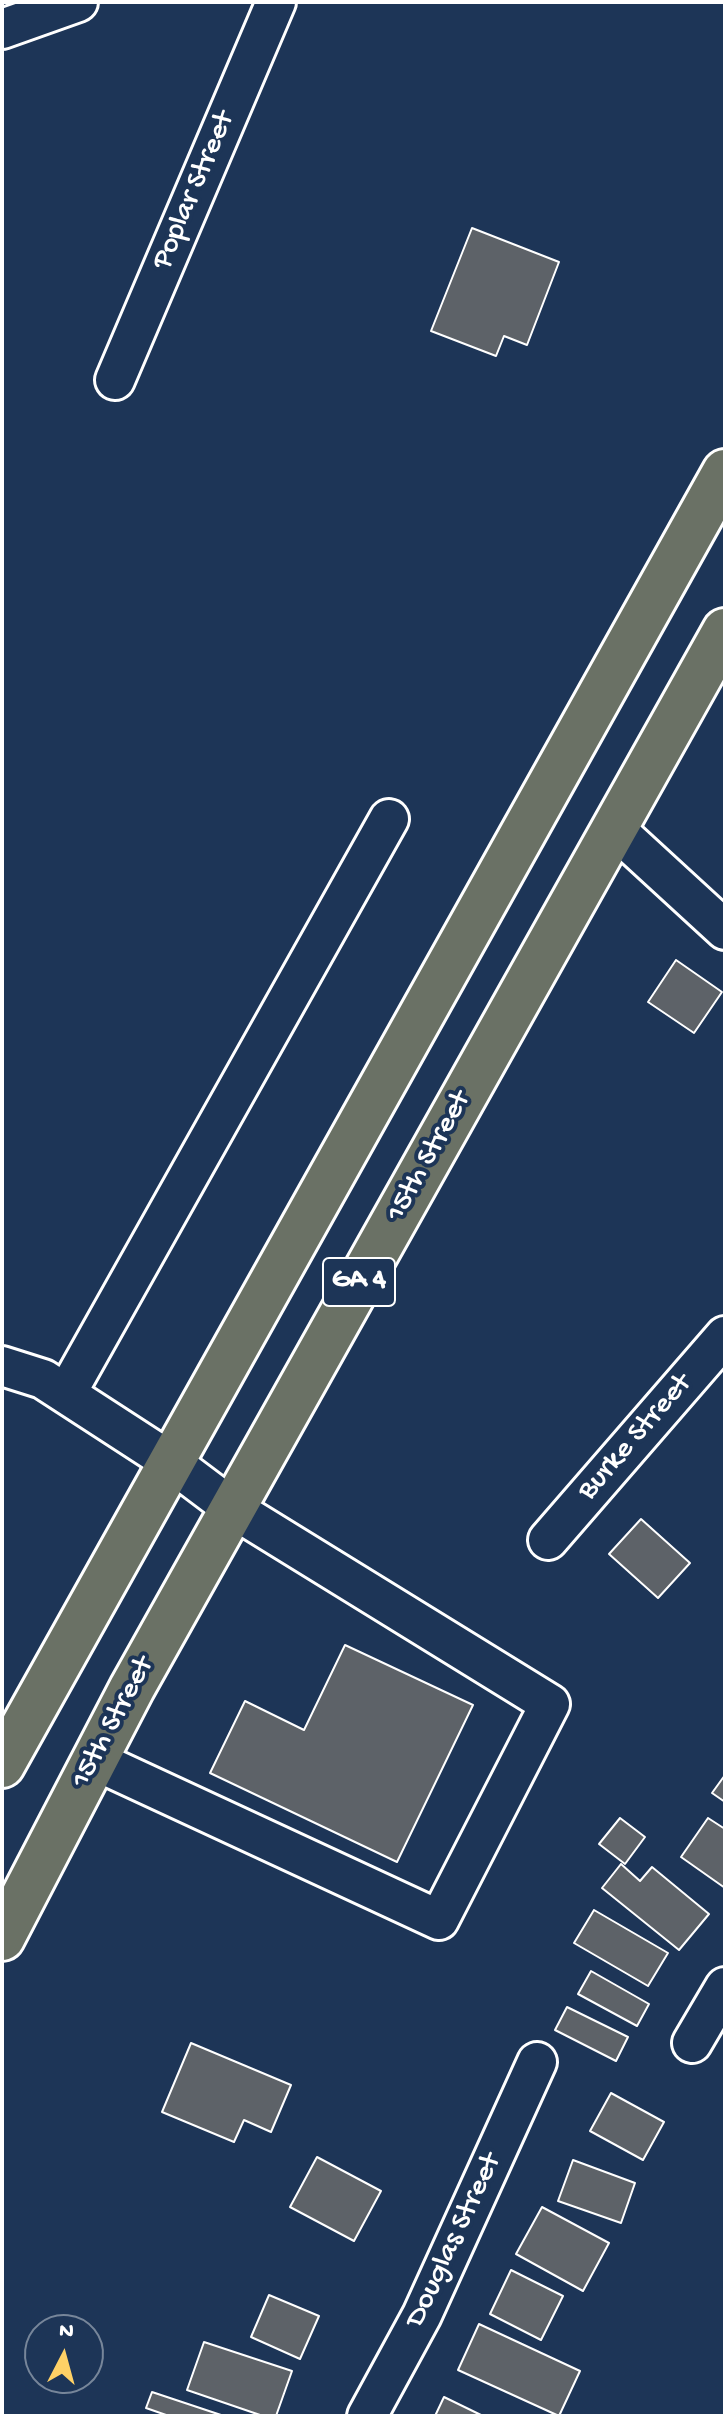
<!DOCTYPE html>
<html>
<head>
<meta charset="utf-8">
<style>
	body { margin:0 }
	#map { position:relative; width:727px; height:2418px; overflow:hidden; background:#1d3557; font-family:"Gochi Hand",sans-serif }
	canvas { display:block }
	.frame { position:absolute; inset:0; border:4px solid #fff; pointer-events:none }
	.north { position:absolute; left:24px; top:2314px; width:80px; height:80px; box-sizing:border-box; background:#1d3557; border:2px solid #77869a; border-radius:50%; rotate:6deg; font-size:22px; font-weight:700; line-height:32px; text-align:center; color:#fff }
	.north::after { content:''; display:block; margin:auto; width:28px; height:36px; background:#ffd166; clip-path:polygon(50% 0,100% 100%,50% 72%,0 100%) }
</style>
</head>
<body>
<div id="map">
<canvas width="727" height="2418"></canvas>
<div class="frame"></div>
<div class="north">N</div>
</div>
<script>
const ctx = document.querySelector('canvas').getContext('2d');
ctx.lineJoin = 'round';
function paint(path, color) {
  ctx.fillStyle = color;
  ctx.fill(path, 'evenodd');
}
function toPath(rows) {
  const path = new Path2D();
  for (const r of rows) {
    path.moveTo(r[0], r[1]);
    for (let i = 2; i < r.length; i += 2) path.lineTo(r[i], r[i + 1]);
  }
  return path;
}
function strokePath(path, color, width, dash) {
  ctx.strokeStyle = color;
  ctx.lineWidth = width;
  ctx.lineCap = dash ? 'butt' : 'round';
  ctx.setLineDash(dash || []);
  ctx.stroke(path);
}
function write(font, color, halo, rows, align = 'center') {
  ctx.font = font + ' "Gochi Hand",sans-serif';
  ctx.lineWidth = 8;
  ctx.setLineDash([]);
  ctx.textBaseline = 'middle';
  ctx.strokeStyle = halo;
  ctx.fillStyle = color;
  for (const [text, x, y, turn = 0] of rows) {
    ctx.save();
    ctx.translate(x, y);
    ctx.rotate((+turn || 0) * Math.PI / 180);
    ctx.textAlign = isNaN(turn) ? turn : align;
    if (halo) ctx.strokeText(text, 0, 0);
    ctx.fillText(text, 0, 0);
    ctx.restore();
  }
}
const building = toPath([
	[472,228,559,262,527,345,504,336,496,356,431,331,472,228],
	[676,960,722,992,694,1033,648,1002,676,960],
	[641,1519,690,1563,658,1598,609,1554,641,1519],
	[345,1645,473,1705,397,1862,210,1773,245,1701,304,1730,345,1645],
	[725,1775,725,1802,712,1793,725,1775],
	[620,1818,645,1837,625,1864,599,1844,620,1818],
	[708,1818,725,1829,725,1888,681,1857,708,1818],
	[621,1864,640,1881,652,1867,709,1914,679,1950,602,1888,621,1864],
	[594,1910,668,1953,648,1986,574,1943,594,1910],
	[591,1971,649,2004,637,2026,578,1994,591,1971],
	[567,2007,628,2037,616,2061,555,2030,567,2007],
	[191,2043,291,2085,271,2132,244,2120,234,2142,162,2112,191,2043],
	[611,2093,664,2122,643,2160,590,2131,611,2093],
	[317,2157,381,2191,354,2241,290,2207,317,2157],
	[573,2160,635,2183,621,2223,558,2201,573,2160],
	[542,2207,609,2243,583,2291,516,2254,542,2207],
	[511,2270,563,2296,541,2340,490,2314,511,2270],
	[269,2295,319,2316,300,2359,251,2337,269,2295],
	[479,2324,580,2371,559,2416,458,2370,479,2324],
	[204,2342,292,2371,276,2416,263,2416,187,2390,204,2342],
	[152,2392,224,2416,169,2416,146,2408,152,2392],
	[444,2397,483,2416,435,2416,444,2397]
]);
paint(building, '#5d6268');
strokePath(building, '#fff', 2);
const minor = toPath([
	[2,29,78,2],
	[115,380,276,2],
	[615,829,725,930],
	[2,1366,43,1379,171,1462,232,1508,550,1704,439,1920,94,1760],
	[66,1394,389,819],
	[548,1540,725,1336],
	[692,2043,725,1987],
	[367,2416,422,2315,537,2062]
]);
const major = toPath([
	[2,1765,725,472],
	[2,1938,132,1688,725,631]
]);
strokePath(minor, '#fff', 44);
strokePath(major, '#fff', 50);
strokePath(minor, '#1d3557', 38);
strokePath(major, '#6a7165', 44);
for (const [x, y, w] of [
	[359,1282,72]
]) {
  const box = new Path2D();
  box.roundRect(x - w / 2, y - 24, w, 48, 6);
  ctx.fillStyle = '#1d3557';
  ctx.fill(box);
  strokePath(box, '#fff', 2);
}
write('bold 28px', '#fff', null, [
	["GA 4",359,1282]
]);
write('30px', '#fff', '#1d3557', [
	["Poplar Street",195,191,-67],
	["15th Street",430,1157,-61],
	["Burke Street",636,1438,-49],
	["15th Street",114,1723,-62],
	["Douglas Street",455,2241,-65]
]);
</script>
</body>
</html>
